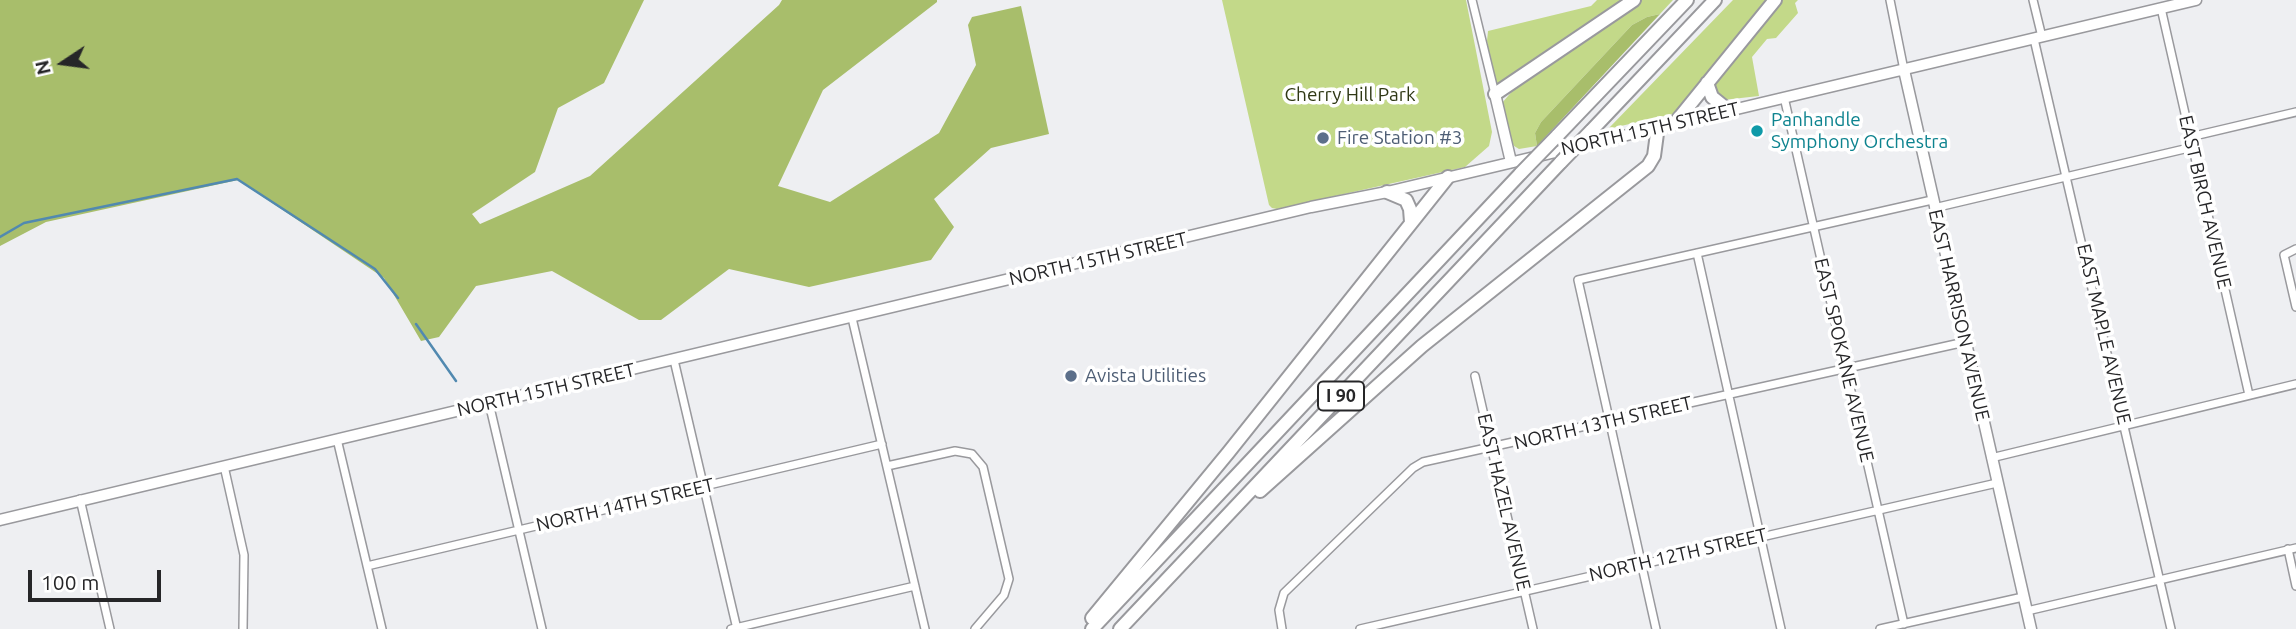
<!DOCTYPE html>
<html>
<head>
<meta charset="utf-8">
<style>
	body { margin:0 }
	#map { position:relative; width:2296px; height:629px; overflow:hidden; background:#eeeff2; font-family:Ubuntu,sans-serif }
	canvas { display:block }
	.north { position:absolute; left:28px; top:28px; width:70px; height:70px; -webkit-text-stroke:5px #fff; paint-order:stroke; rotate:257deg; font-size:19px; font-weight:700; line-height:28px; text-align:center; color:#262628 }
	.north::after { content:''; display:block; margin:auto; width:24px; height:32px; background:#262628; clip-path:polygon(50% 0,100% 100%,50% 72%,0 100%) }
	.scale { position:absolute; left:28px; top:570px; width:133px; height:32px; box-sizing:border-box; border:4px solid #262628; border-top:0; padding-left:9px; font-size:21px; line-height:24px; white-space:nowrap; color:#262628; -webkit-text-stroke:5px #fff; paint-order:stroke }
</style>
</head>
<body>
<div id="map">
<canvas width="2296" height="629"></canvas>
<div class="north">N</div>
<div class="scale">100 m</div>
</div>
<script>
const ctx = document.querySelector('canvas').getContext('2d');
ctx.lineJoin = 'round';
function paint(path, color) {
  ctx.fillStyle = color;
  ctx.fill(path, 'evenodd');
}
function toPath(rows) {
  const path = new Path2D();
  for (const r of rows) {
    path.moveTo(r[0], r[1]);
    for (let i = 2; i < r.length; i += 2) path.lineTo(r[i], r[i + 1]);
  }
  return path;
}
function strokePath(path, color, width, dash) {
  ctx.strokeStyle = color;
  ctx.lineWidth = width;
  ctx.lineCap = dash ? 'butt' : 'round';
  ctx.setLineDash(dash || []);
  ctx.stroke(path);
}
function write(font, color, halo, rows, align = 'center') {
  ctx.font = font + ' Ubuntu,sans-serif';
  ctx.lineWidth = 7;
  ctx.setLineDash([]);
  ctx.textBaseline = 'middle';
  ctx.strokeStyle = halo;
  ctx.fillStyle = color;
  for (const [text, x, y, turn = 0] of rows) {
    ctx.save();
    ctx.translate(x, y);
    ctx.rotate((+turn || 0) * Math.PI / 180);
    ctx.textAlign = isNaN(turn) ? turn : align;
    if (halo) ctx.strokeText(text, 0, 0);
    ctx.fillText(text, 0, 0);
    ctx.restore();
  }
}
paint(toPath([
	[1222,0,1466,0,1492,132,1489,146,1465,167,1277,209,1272,208,1269,205],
	[1597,0,1623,0,1502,86,1496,84,1493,79,1487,41,1488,31,1591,6],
	[1642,0,1673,0,1660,14,1647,17,1632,25,1541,122,1535,133,1537,146,1519,149,1514,146,1508,136,1502,103,1514,89],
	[1733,0,1767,0,1677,113,1608,129],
	[1781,0,1798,0,1795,3,1798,13,1776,38,1767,39,1752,57,1759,96,1723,100,1717,96,1714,83]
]), '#c3d989');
paint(toPath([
	[0,0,644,0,604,83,558,108,535,172,472,214,480,224,590,176,779,5,782,0,937,0,937,2,823,90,778,186,830,202,939,133,976,65,968,25,972,17,1021,6,1049,134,991,148,934,199,954,227,931,260,809,287,729,269,661,320,639,320,552,271,476,286,439,337,421,341,384,278,238,180,46,222,0,246],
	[1660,14,1537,146,1535,133,1541,122,1632,25,1647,17]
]), '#a8be6b');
strokePath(toPath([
	[0,237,24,223,237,179,375,269,398,298],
	[416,324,456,381]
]), '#5189b0', 2.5);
const street = toPath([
	[1472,0,1495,94],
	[1890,0,1904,70],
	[2033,0,2042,37],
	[2161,8,2249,395],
	[2034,39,2171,629],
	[1784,97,1904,624],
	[2190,137,2296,112],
	[1934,208,2193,147],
	[2296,249,2284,255,2296,307],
	[1697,253,1781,629],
	[852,318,925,629],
	[674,360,737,629],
	[1475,376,1533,629],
	[489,403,542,629],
	[337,439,382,629],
	[1991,458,2296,384],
	[224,466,244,555,243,629],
	[887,466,955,451,972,454,983,467,1009,579,1004,595,975,629],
	[80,499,110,629],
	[2288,549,2296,586],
	[367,566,882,444],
	[2027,611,2296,548],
	[731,629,915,586],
	[1282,629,1279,610,1284,593,1413,468,1423,462,1965,342],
	[1360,629,1997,483],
	[1656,629,1578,280,1932,200],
	[1880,629,2023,597]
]);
const secondary = toPath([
	[1904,70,2031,629],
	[1495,94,1511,162],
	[0,520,1311,207,1387,192,2196,0]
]);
const highway = toPath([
	[1707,83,1712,97,1728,110],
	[1495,94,1634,0],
	[1675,123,1775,0],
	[1591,131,1715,0],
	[1557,136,1687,0],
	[1387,192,1406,200,1410,209,1411,222],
	[1260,491,1422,346,1648,166,1654,156,1658,126],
	[1092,618,1228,453,1448,177],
	[1092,629,1521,173],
	[1120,629,1561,162]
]);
strokePath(street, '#99999d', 10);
strokePath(secondary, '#99999d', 13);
strokePath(highway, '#99999d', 16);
strokePath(street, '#fff', 7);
strokePath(secondary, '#fff', 10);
strokePath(highway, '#fff', 12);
const highwayBridge = toPath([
	[1561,162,1591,131],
	[1521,173,1557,136]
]);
strokePath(highwayBridge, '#99999d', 16, []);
strokePath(highwayBridge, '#fff', 12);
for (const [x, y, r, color] of [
	[1757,131,7,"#0f9aa8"],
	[1323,138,7,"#5c6f8a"],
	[1071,376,7,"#5c6f8a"]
]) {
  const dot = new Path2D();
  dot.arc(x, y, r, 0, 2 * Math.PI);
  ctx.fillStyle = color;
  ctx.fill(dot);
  strokePath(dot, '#fff', 2.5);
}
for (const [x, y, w] of [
	[1341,396,46]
]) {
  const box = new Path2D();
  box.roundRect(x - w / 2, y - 14.5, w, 29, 5);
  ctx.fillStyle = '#fff';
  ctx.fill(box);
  strokePath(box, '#262628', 2);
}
write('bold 18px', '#262628', null, [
	["I 90",1341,396]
]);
write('19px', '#2f3815', '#fff', [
	["Cherry Hill Park",1350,95]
]);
write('19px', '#0d838f', '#fff', [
	["Panhandle",1771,120],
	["Symphony Orchestra",1771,142]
], 'left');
write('19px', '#262628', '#fff', [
	["NORTH 15TH STREET",1650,129,-13],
	["EAST BIRCH AVENUE",2205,202,77],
	["NORTH 15TH STREET",1098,259,-13],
	["EAST HARRISON AVENUE",1959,315,77],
	["EAST MAPLE AVENUE",2104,334,77],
	["EAST SPOKANE AVENUE",1844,360,77],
	["NORTH 15TH STREET",546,390,-13],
	["NORTH 13TH STREET",1603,423,-13],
	["EAST HAZEL AVENUE",1504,502,77],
	["NORTH 14TH STREET",625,505,-13],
	["NORTH 12TH STREET",1678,555,-13]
]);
write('19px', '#4e5e75', '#fff', [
	["Fire Station #3",1337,138],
	["Avista Utilities",1085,376]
], 'left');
</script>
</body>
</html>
